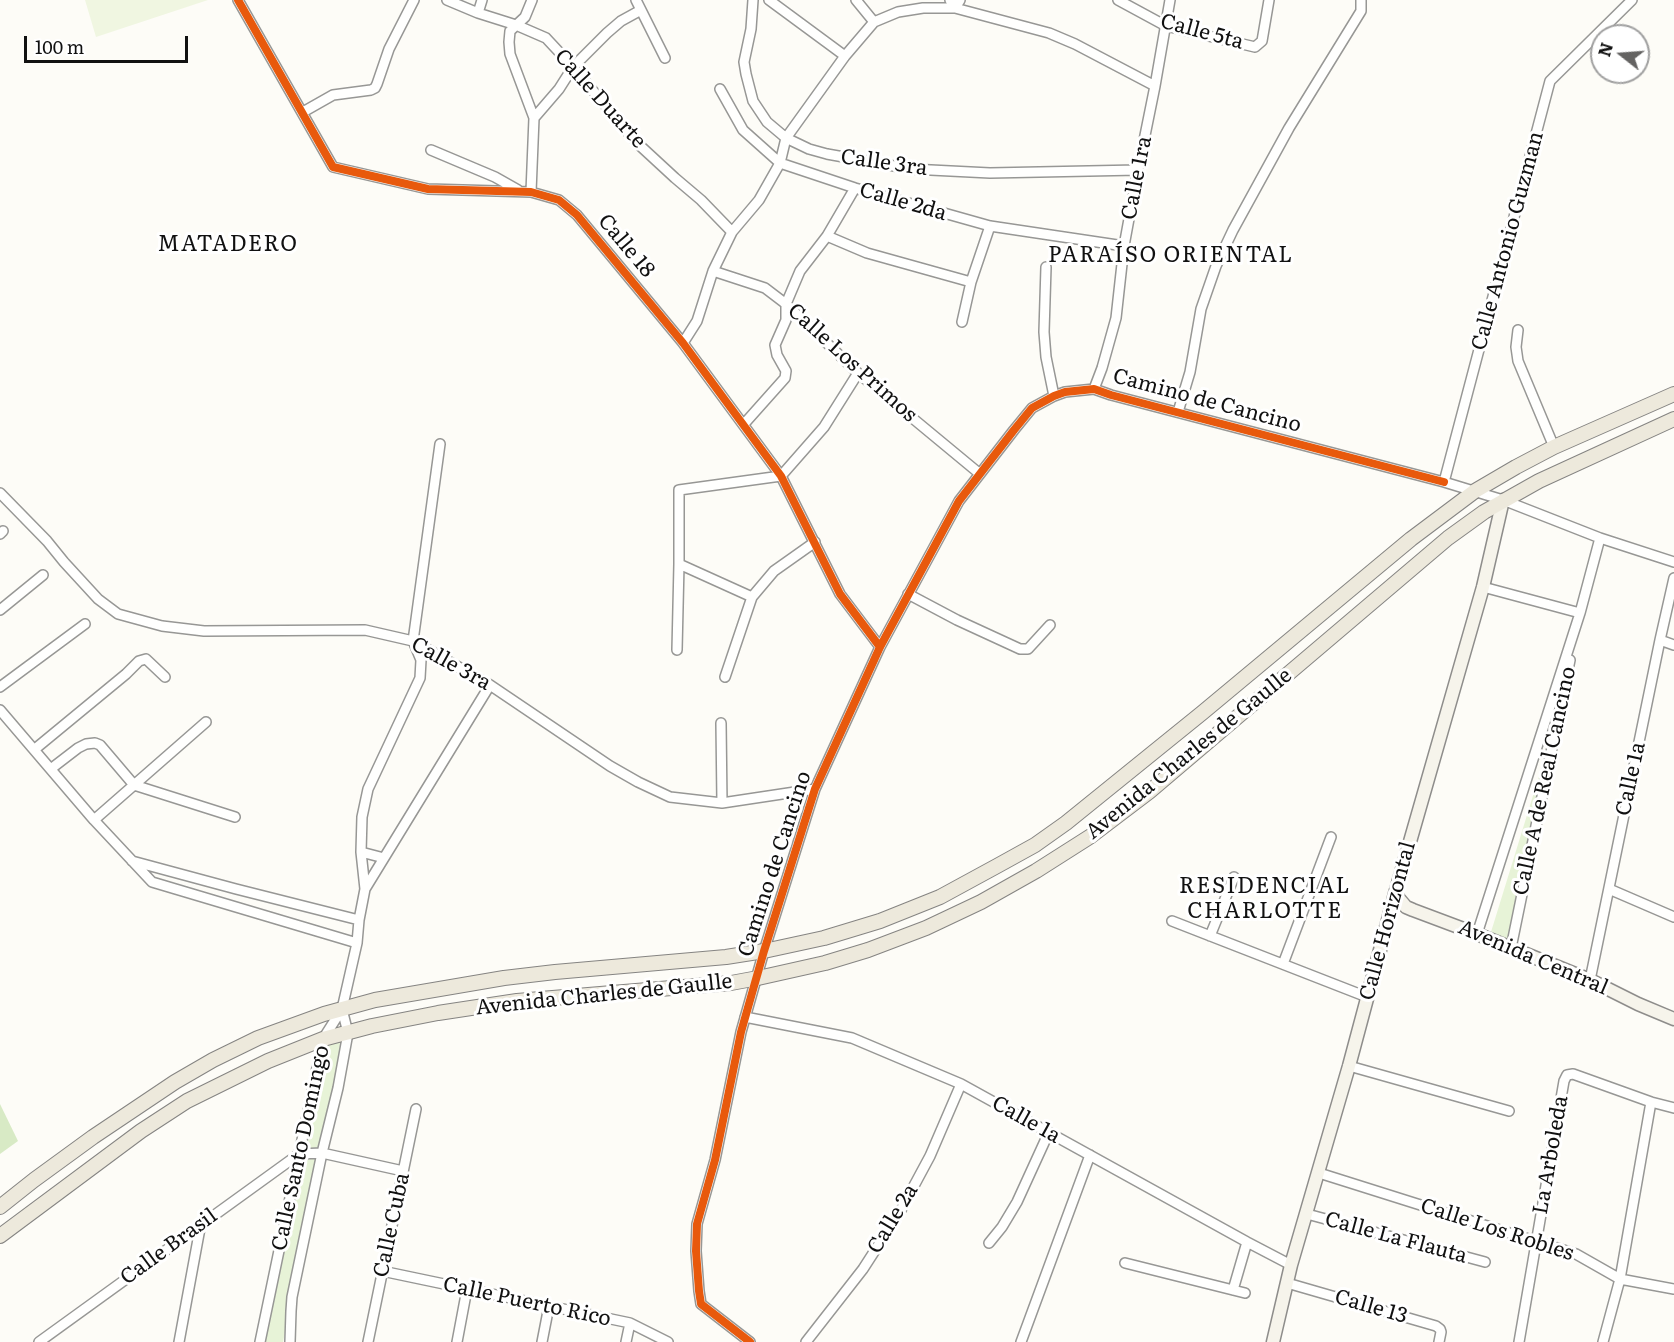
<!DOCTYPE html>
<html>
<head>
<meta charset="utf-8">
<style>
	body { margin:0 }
	#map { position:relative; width:1674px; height:1342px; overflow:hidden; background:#fdfcf7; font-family:Literata,serif }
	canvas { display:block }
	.north { position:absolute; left:1590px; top:24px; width:60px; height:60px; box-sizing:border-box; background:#fff; border:2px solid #a0a0a0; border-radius:50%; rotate:287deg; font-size:16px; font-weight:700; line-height:24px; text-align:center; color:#111 }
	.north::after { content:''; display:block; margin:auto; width:21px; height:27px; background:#646362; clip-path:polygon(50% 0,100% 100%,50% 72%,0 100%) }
	.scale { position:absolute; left:24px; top:36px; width:164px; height:27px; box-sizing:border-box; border:3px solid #111; border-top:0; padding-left:8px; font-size:18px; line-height:21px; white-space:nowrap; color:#111; -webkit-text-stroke:4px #fff; paint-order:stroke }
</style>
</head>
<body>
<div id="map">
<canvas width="1674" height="1342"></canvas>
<div class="north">N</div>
<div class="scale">100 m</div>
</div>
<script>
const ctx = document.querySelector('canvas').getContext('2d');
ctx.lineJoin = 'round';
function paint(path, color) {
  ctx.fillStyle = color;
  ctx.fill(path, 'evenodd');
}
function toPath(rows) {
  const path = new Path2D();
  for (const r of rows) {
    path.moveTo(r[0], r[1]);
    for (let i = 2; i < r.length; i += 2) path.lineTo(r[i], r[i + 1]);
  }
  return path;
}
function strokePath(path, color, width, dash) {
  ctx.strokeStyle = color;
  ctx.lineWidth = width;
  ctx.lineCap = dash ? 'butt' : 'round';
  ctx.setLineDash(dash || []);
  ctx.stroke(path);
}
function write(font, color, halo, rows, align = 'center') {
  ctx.font = font + ' Literata,serif';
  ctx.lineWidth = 6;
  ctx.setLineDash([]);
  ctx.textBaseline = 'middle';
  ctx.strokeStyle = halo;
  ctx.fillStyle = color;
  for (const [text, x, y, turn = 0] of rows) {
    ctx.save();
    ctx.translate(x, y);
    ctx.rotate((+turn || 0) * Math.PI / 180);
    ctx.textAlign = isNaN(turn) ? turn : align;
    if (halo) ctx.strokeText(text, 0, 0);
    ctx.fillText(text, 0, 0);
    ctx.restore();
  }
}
paint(toPath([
	[1568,682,1516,943,1491,932],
	[345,1036,283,1342,263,1342,325,1041]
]), '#e7f3d7');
paint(toPath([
	[0,1104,18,1141,0,1154]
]), '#d8eac5');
paint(toPath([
	[85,0,208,0,96,37]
]), '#f0f6e1');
const minor = toPath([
	[238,0,333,167,428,189,531,192,559,200,577,215,683,343,781,476,840,594,880,647],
	[447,0,478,13,516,25,546,38,573,67,636,142,675,178,701,200,732,232],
	[636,0,665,58],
	[753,0,751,29,744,62,746,74,753,101,767,122,786,138,809,149,827,154,911,169,990,173,1138,170],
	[769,0,845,56],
	[856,0,874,22],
	[950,0,955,8,1049,33,1075,44,1155,86],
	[1118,0,1166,26,1255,47,1262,41,1269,0],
	[1632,0,1550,81,1444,482,1503,500,1600,538,1674,562],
	[478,13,482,0],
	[720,89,743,130,780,163,855,188,990,226,1124,246],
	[303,112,333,95,371,90,375,88,377,84,389,49,414,0],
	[534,118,559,89,573,67,607,33,621,21,641,10],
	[431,150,495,177,518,190],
	[531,192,534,118,510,54,509,42,510,31,525,17,532,0],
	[827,236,867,253,971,282],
	[1046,267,1044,332,1046,357,1054,396],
	[713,271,765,288,786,304,858,373,980,474],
	[962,322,971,282,990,226],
	[1518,330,1516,347,1518,361,1554,447],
	[683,343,697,321,713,271,732,232,759,200,780,163,786,138,845,56,874,22,898,12,923,8,955,8,960,0],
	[1094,389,1102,368,1116,318,1124,246,1138,170,1155,86,1170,0],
	[1178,412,1190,372,1201,309,1216,266,1233,230,1289,128,1361,11,1361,0],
	[744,424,785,378,786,371,777,355,775,345,786,320,786,304,800,271,827,236,855,188],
	[0,493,47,541,64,562,98,599,118,614,162,626,204,631,365,630,413,641,490,685,610,766,638,782,670,797,722,803,815,789],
	[0,534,3,531],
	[679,564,752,597],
	[1483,587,1580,613],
	[908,594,957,620,1020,649,1028,649,1050,625],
	[0,610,43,575],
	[1660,640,1674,645],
	[677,650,679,564,679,490,781,476,824,427,858,373],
	[725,677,752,597,774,571,815,542],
	[0,687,85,624],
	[0,710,94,820,152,882,357,943],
	[721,723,722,803],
	[35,749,126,674,139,661,146,659,165,677],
	[52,768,78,748,86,744,95,743,100,745,134,785,235,817],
	[94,820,206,722],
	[361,852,384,858],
	[132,861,236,889,359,920],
	[365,889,490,685],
	[1609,889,1674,917],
	[1172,921,1367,997],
	[1477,934,1580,613,1600,538],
	[1210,936,1234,877],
	[1511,948,1570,660],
	[1283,964,1331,837],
	[1590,980,1660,640,1674,578],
	[745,1017,852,1038,961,1084,1247,1242,1291,1265],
	[1349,1066,1509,1111],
	[1319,1173,1576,1254,1620,1279,1674,1289],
	[1307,1214,1485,1262],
	[989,1243,1002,1227,1017,1202,1049,1132],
	[1125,1263,1245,1293],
	[382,1271,630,1323,668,1342],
	[1287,1283,1436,1326,1440,1329,1441,1332,1439,1342],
	[1233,1290,1247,1242],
	[39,1342,299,1154,322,1153,403,1171],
	[179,1342,201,1223],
	[260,1342,323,1039,342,1009,357,943,359,920,365,889,361,852,362,817,368,789,420,678,421,660,413,641,440,444],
	[290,1342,291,1311,292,1297,322,1153,338,1088,348,1033,342,1009],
	[368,1342,416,1109],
	[457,1342,467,1289],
	[542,1342,549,1306],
	[626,1342,630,1323],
	[750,1342,701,1304,699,1291,696,1251,697,1224,715,1160,741,1032,764,951,815,789,880,647,959,501,1014,430,1032,408,1054,396,1065,392,1094,389,1111,395,1444,482],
	[806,1342,863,1269,901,1210,930,1156,961,1084],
	[1021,1342,1090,1155],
	[1519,1342,1564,1081,1567,1075,1573,1074,1651,1102,1674,1108],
	[1603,1342,1620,1279,1651,1102]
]);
const secondary = toPath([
	[1395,894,1406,907,1413,910,1477,934,1590,980,1638,1004,1674,1019],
	[1273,1342,1291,1265,1349,1066,1395,894,1483,587,1503,500]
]);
const primary = toPath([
	[0,1207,34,1180,93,1137,175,1082,213,1060,258,1038,324,1014,375,1000,504,978,555,972,726,957,764,951,824,938,880,921,940,897,997,866,1035,845,1066,823,1202,713,1411,539,1475,491,1516,467,1554,447,1674,394],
	[0,1236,141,1131,187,1101,268,1061,323,1039,372,1026,438,1013,517,1001,731,983,758,978,825,963,868,950,926,928,981,902,1036,871,1091,836,1149,792,1448,538,1484,512,1539,481,1674,419]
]);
strokePath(minor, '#979795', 12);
strokePath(secondary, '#8e8d8b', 15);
strokePath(primary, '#858482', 16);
strokePath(minor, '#fffffe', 9);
strokePath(secondary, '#f6f4eb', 12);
strokePath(primary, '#ede9dc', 14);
strokePath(toPath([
	[238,0,333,167,428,189,531,192,559,200,577,215,683,343,781,476,840,594,880,647],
	[750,1342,701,1304,699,1291,696,1251,697,1224,715,1160,741,1032,764,951,815,789,880,647,959,501,1014,430,1032,408,1054,396,1065,392,1094,389,1111,395,1444,482]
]), '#e8590c', 8);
write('21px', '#111', '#fff', [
	["Calle 5ta",1202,32,15],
	["Calle Duarte",600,99,48],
	["Calle 3ra",884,163,8],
	["Calle 1ra",1137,178,-79],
	["Calle 2da",903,202,16],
	["Calle Antonio Guzman",1508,241,-75],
	["Calle 18",626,246,50],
	["Calle Los Primos",852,363,42],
	["Camino de Cancino",1207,401,15],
	["Calle 3ra",451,664,29],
	["Avenida Charles de Gaulle",1189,754,-39],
	["Calle 1a",1631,779,-78],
	["Calle A de Real Cancino",1545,781,-78],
	["Camino de Cancino",775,864,-72],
	["Calle Horizontal",1388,921,-75],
	["Avenida Central",1533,958,23],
	["Avenida Charles de Gaulle",604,995,-6],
	["Calle 1a",1026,1120,29],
	["Calle Santo Domingo",301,1148,-78],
	["La Arboleda",1551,1155,-80],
	["Calle 2a",893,1219,-59],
	["Calle Cuba",392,1225,-78],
	["Calle Los Robles",1497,1230,18],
	["Calle La Flauta",1396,1238,15],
	["Calle Brasil",169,1247,-36],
	["Calle Puerto Rico",527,1302,12],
	["Calle 13",1371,1307,16]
]);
ctx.letterSpacing = '1.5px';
write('22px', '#111', '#fff', [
	["MATADERO",228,245],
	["PARAÍSO ORIENTAL",1171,256],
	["RESIDENCIAL",1265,887],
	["CHARLOTTE",1265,912]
]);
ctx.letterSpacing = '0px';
</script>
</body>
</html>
